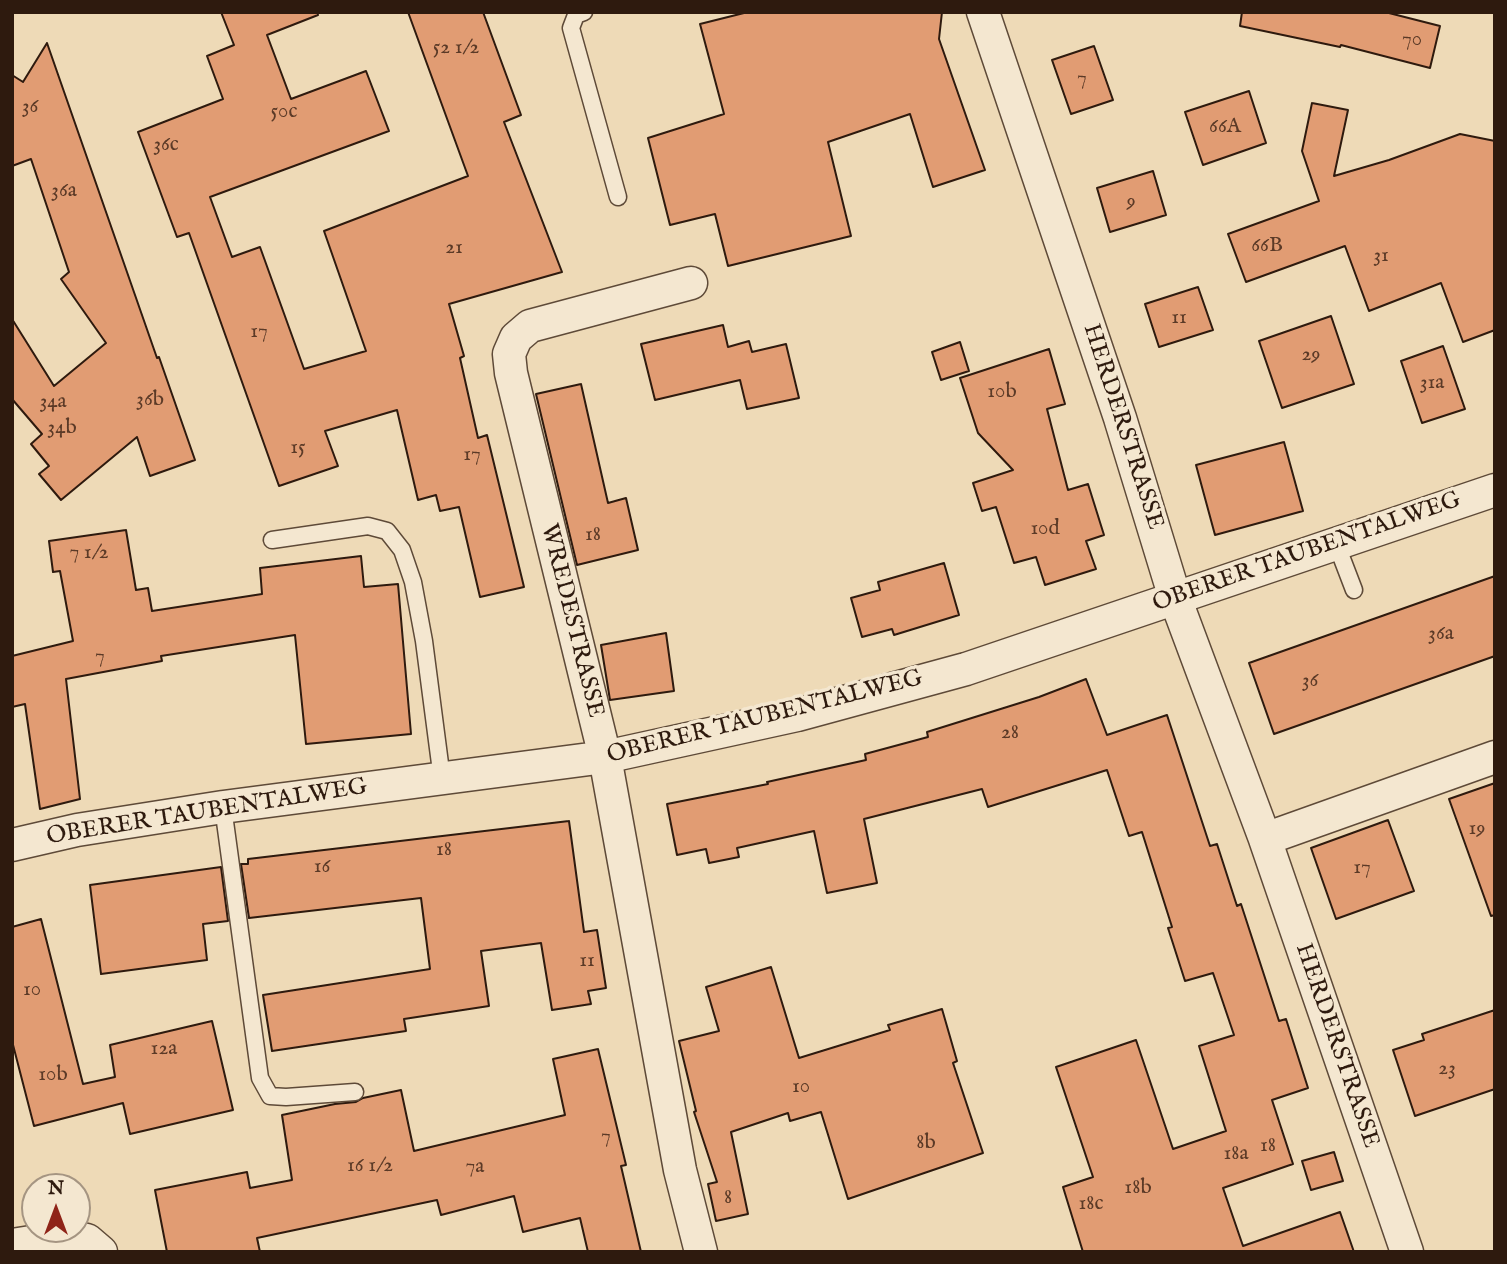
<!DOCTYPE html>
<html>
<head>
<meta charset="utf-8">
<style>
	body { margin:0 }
	#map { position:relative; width:1507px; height:1264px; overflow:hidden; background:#eedab7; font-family:"IM FELL English",serif }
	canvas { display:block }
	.frame { position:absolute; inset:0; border:14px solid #2e1a0e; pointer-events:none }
	.north { position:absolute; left:21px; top:1173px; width:70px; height:70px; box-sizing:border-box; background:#f4e7d0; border:2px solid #a59582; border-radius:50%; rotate:0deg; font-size:19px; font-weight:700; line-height:28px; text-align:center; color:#2e1a0e }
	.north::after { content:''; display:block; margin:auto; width:24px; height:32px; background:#8f2418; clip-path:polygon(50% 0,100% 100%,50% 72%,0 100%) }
</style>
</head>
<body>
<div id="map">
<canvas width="1507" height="1264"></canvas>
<div class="frame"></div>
<div class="north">N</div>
</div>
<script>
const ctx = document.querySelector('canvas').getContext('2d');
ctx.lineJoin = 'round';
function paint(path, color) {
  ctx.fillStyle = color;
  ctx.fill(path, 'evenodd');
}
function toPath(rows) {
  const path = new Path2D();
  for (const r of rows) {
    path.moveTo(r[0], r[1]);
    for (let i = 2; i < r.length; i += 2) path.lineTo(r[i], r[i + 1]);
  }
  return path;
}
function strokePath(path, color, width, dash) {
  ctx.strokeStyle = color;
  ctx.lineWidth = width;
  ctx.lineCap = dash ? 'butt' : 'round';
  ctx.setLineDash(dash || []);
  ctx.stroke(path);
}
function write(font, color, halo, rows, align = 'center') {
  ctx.font = font + ' "IM FELL English",serif';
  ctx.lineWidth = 7;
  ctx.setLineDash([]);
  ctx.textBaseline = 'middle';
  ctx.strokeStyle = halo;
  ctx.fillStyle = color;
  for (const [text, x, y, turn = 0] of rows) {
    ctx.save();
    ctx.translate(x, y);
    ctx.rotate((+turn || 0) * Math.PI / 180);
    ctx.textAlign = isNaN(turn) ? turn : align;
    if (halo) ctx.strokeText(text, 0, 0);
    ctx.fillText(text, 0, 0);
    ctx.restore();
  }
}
const building = toPath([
	[221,12,317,12,318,15,267,35,291,99,366,71,389,131,210,197,232,257,260,247,304,369,366,351,324,231,468,176,408,12,483,12,521,115,504,122,562,272,449,304,464,356,460,358,478,438,487,435,524,587,480,597,459,507,440,511,436,495,418,500,397,410,325,431,338,466,279,486,189,233,177,237,138,132,223,99,207,56,234,45,221,12],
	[748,12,942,12,939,39,985,170,933,187,910,114,828,142,851,236,728,266,715,214,670,225,648,138,724,114,700,24,748,12],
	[1242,12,1385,12,1440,26,1430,68,1341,45,1340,47,1240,26,1242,12],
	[47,43,157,358,159,357,195,460,150,476,137,437,61,500,39,474,49,466,31,444,42,434,12,399,12,319,54,386,106,343,61,279,69,272,31,159,12,166,12,75,23,82,47,43],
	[1094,46,1113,100,1071,114,1052,60,1094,46],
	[1249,91,1266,143,1203,165,1185,112,1249,91],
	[1312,103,1348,110,1334,176,1389,160,1460,134,1495,141,1495,330,1463,342,1441,283,1369,311,1345,246,1246,282,1228,234,1319,201,1302,151,1312,103],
	[1153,171,1166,215,1110,232,1097,188,1153,171],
	[1198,287,1213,330,1159,347,1145,304,1198,287],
	[1331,316,1354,384,1282,408,1259,341,1331,316],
	[723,325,728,347,749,341,752,352,786,344,799,398,747,409,740,380,655,400,641,344,723,325],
	[960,342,969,371,941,380,932,352,960,342],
	[1443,346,1465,409,1422,423,1401,361,1443,346],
	[1049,349,1065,404,1047,409,1068,490,1088,484,1104,535,1086,541,1096,569,1045,585,1036,557,1014,563,996,507,982,511,973,483,1013,470,978,433,960,378,1049,349],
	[581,384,608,503,626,498,638,550,577,565,536,394,581,384],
	[1284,442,1303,511,1215,535,1196,465,1284,442],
	[126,530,136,590,148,588,152,611,262,594,260,568,361,556,364,587,398,584,411,734,306,744,295,635,161,656,162,661,66,679,80,799,40,809,25,704,12,707,12,656,73,641,60,571,53,572,49,541,126,530],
	[944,563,959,615,894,635,892,629,862,637,851,598,880,590,878,582,944,563],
	[1495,576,1495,656,1274,734,1249,663,1495,576],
	[666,633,674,691,610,700,601,645,666,633],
	[1086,679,1107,735,1167,715,1210,846,1217,844,1237,906,1241,904,1279,1021,1286,1019,1308,1088,1272,1100,1293,1164,1223,1188,1243,1246,1340,1212,1354,1252,1083,1252,1063,1187,1093,1177,1056,1067,1136,1040,1173,1149,1226,1131,1199,1046,1234,1035,1213,973,1185,981,1168,928,1172,927,1142,832,1129,836,1107,770,988,807,982,789,864,819,877,883,827,893,814,831,737,848,739,857,709,863,706,849,677,855,667,804,768,784,767,782,866,760,865,754,928,737,927,732,1039,697,1086,679],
	[1495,783,1495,915,1491,916,1449,799,1495,783],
	[1388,820,1414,891,1336,919,1311,848,1388,820],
	[569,821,584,932,597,930,606,988,588,991,591,1004,552,1010,541,943,481,951,489,1006,404,1019,406,1031,272,1051,263,995,430,969,421,898,249,918,241,864,248,864,248,859,569,821],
	[221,867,228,921,203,924,207,960,101,974,90,885,221,867],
	[41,919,83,1084,115,1077,110,1045,212,1021,233,1110,130,1134,123,1103,34,1126,12,1041,12,927,41,919],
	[771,967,799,1058,890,1030,888,1025,942,1009,957,1061,953,1063,983,1153,848,1199,821,1112,790,1121,788,1113,731,1132,748,1214,716,1221,708,1184,717,1182,694,1112,696,1111,679,1041,719,1031,706,987,771,967],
	[1495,1010,1495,1089,1415,1116,1393,1050,1424,1040,1422,1034,1495,1010],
	[598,1049,626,1165,621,1166,641,1252,588,1252,580,1218,523,1232,514,1196,441,1215,437,1200,257,1238,260,1252,167,1252,155,1190,247,1172,250,1188,292,1180,282,1115,335,1104,356,1102,363,1098,401,1090,414,1151,565,1115,553,1059,598,1049],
	[1334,1152,1343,1181,1311,1190,1302,1161,1334,1152]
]);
paint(building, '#e19c73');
strokePath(building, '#2e1a0e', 2);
const lane = toPath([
	[584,12,576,15,571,28,618,197],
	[272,540,368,526,387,531,402,550,413,582,424,641,442,779],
	[1336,543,1354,590],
	[223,807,260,1078,270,1096,286,1097,355,1092]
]);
const street = toPath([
	[983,12,1120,418,1175,598,1265,839,1407,1252],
	[691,283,530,326,516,338,509,354,511,373,605,757,680,1170,701,1252],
	[1265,839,1495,757],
	[12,845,77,830,223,807,605,757,797,715,966,669,1495,490],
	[12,1245,69,1236,87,1240,101,1252]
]);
strokePath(lane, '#5e4a38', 19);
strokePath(street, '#5e4a38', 35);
strokePath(lane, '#f4e7d0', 16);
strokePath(street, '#f4e7d0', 32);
write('21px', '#5b3a27', null, [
	["70",1412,41],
	["52 1/2",456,49],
	["7",1082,80],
	["36",30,108],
	["50c",284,113],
	["66A",1225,128],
	["36c",166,146],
	["36a",64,192],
	["9",1131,203],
	["66B",1267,247],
	["21",454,249],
	["31",1381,257],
	["11",1179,319],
	["17",259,333],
	["29",1311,356],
	["31a",1432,384],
	["10b",1002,393],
	["36b",150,401],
	["34a",53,403],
	["34b",62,429],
	["15",298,449],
	["17",472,456],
	["10d",1045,530],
	["18",593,536],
	["7 1/2",89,554],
	["36a",1441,635],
	["7",100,658],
	["36",1310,682],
	["28",1010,734],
	["19",1477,830],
	["18",444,851],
	["16",322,868],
	["17",1362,869],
	["11",587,962],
	["10",32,991],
	["12a",164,1050],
	["23",1447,1070],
	["10b",53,1076],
	["10",801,1088],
	["7",606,1138],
	["8b",926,1144],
	["18",1268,1147],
	["18a",1236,1155],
	["16 1/2",370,1167],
	["7a",475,1168],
	["18b",1138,1189],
	["8",728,1199],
	["18c",1091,1205]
]);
write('24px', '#2e1a0e', '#f4e7d0', [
	["HERDERSTRASSE",1122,427,72],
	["OBERER TAUBENTALWEG",1307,553,-19],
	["WREDESTRASSE",571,621,76],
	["OBERER TAUBENTALWEG",765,718,-14],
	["OBERER TAUBENTALWEG",207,813,-9],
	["HERDERSTRASSE",1336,1046,71]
]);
</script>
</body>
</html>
